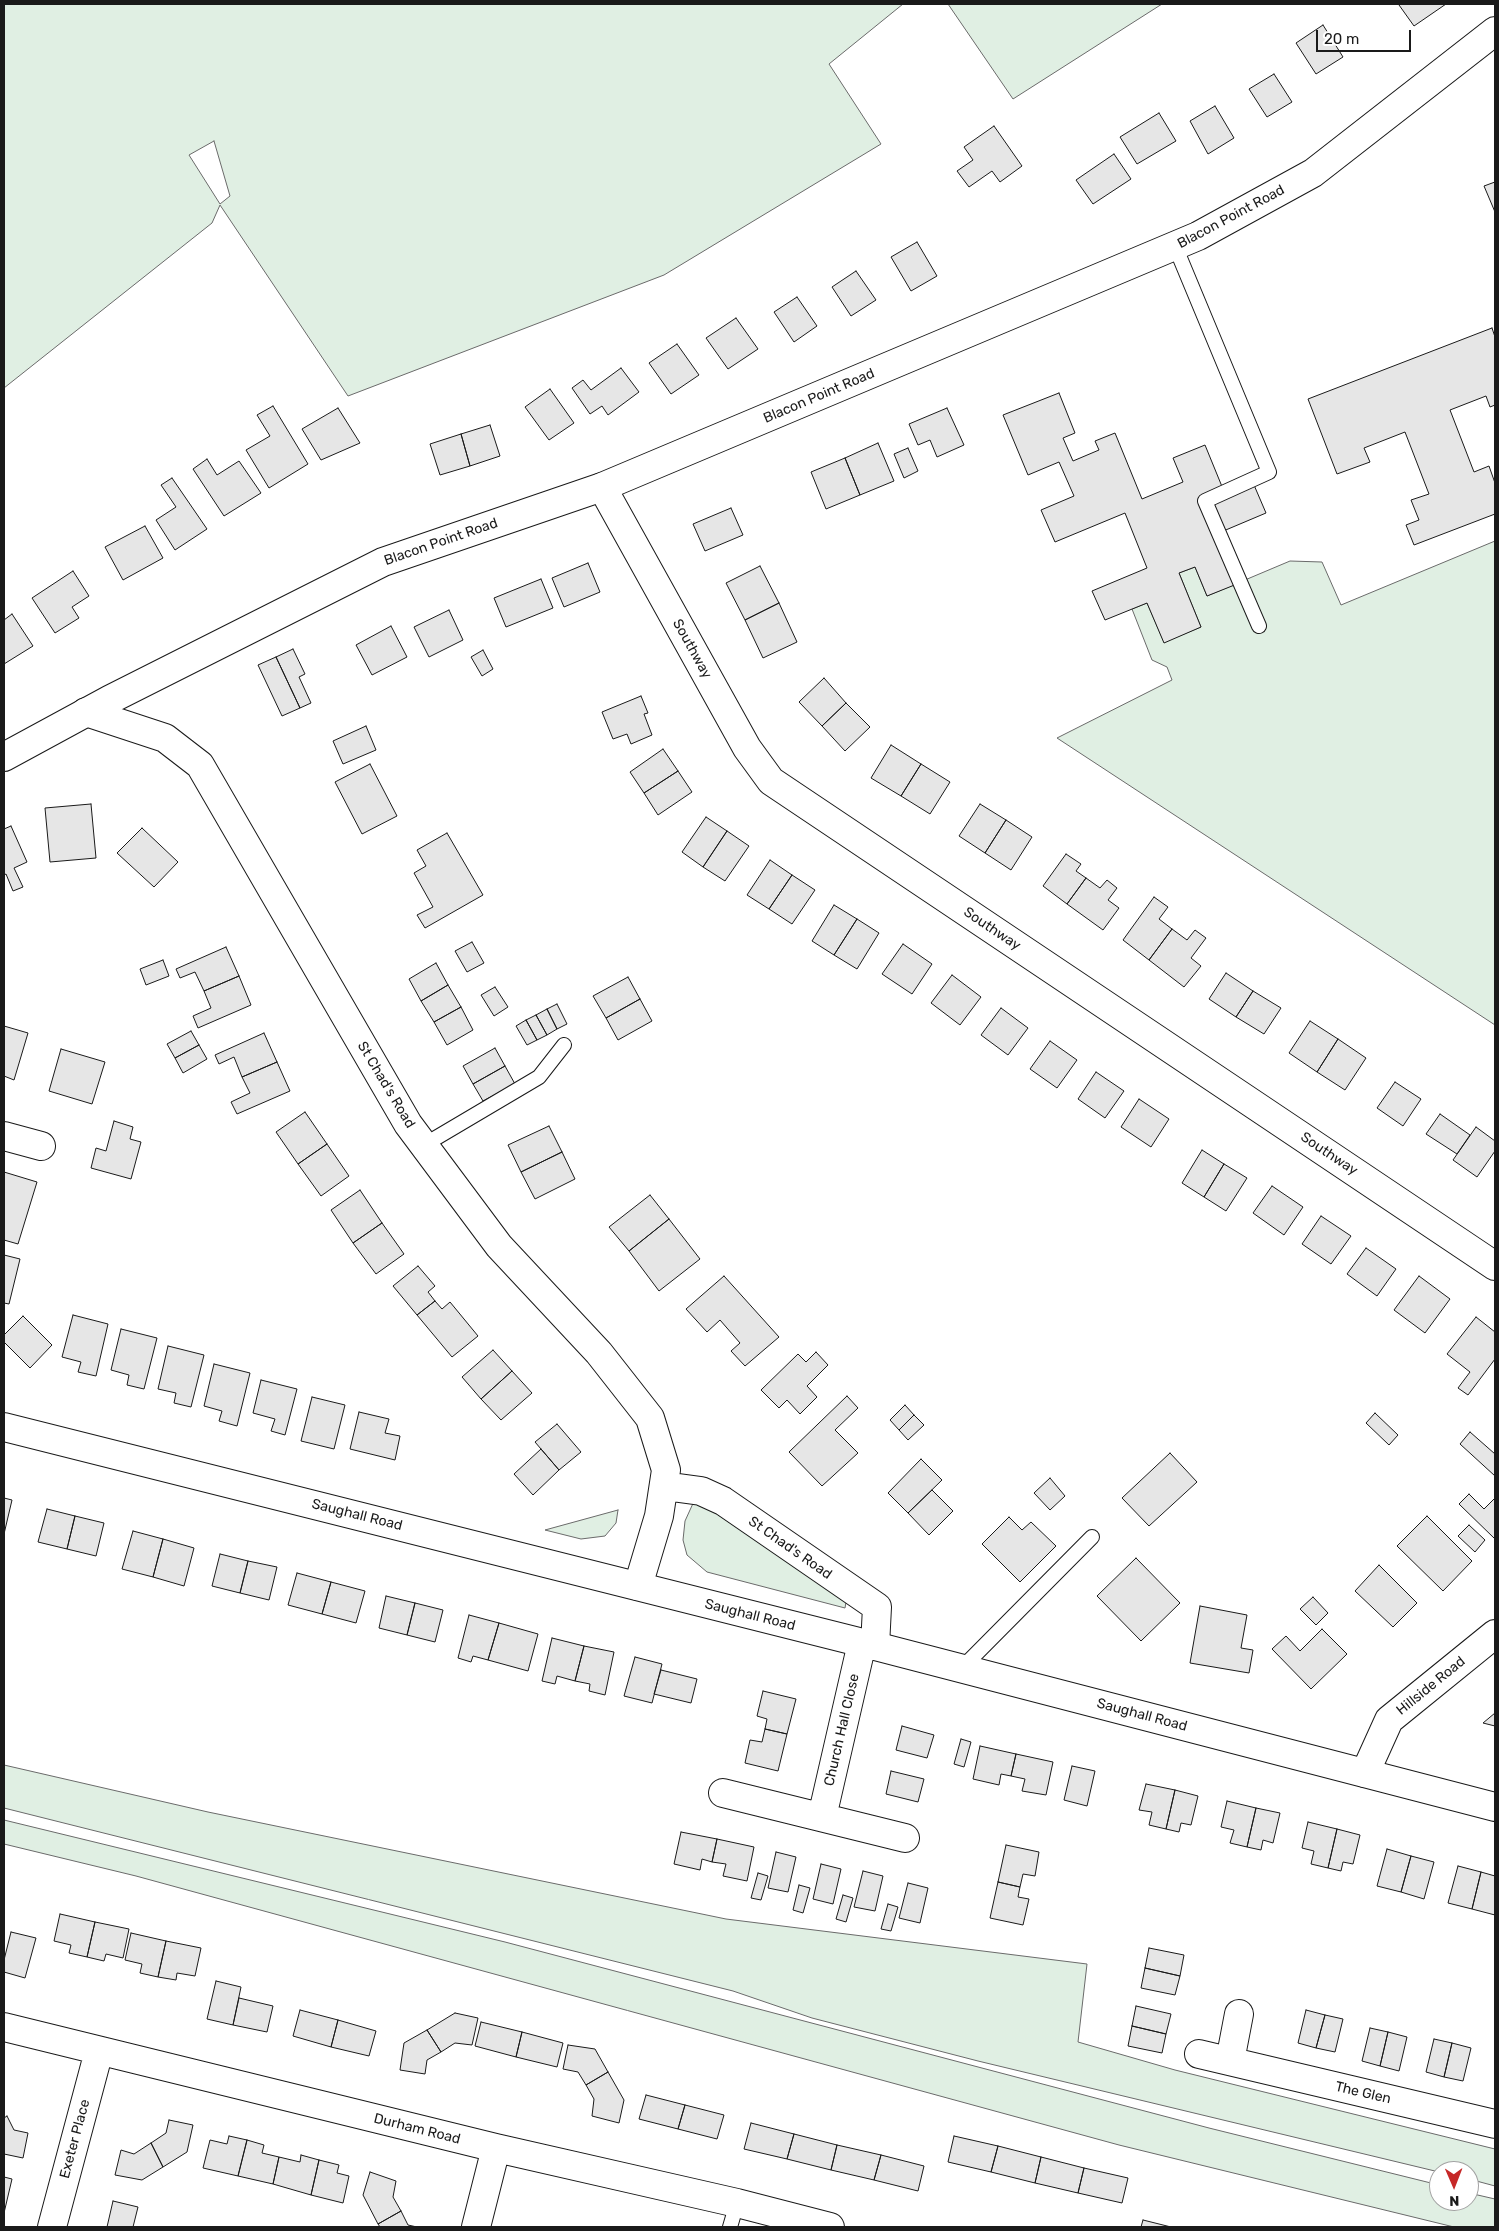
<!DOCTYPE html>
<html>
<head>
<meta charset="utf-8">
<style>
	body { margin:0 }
	#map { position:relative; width:1499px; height:2231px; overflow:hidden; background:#fff; font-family:Rubik,sans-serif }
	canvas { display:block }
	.frame { position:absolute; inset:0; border:5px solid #1a1a1a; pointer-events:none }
	.north { position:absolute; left:1429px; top:2161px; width:50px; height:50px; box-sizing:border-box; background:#fff; border:1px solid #a3a3a3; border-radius:50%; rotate:179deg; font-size:14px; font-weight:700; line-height:20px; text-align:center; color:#1a1a1a }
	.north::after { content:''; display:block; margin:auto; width:18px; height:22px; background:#c62828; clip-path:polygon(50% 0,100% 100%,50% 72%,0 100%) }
	.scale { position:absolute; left:1316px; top:30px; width:95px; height:22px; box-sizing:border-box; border:2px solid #1a1a1a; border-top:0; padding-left:6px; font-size:15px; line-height:18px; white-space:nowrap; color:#1a1a1a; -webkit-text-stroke:4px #fff; paint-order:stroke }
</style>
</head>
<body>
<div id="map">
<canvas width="1499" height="2231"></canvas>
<div class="frame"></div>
<div class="north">N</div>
<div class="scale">20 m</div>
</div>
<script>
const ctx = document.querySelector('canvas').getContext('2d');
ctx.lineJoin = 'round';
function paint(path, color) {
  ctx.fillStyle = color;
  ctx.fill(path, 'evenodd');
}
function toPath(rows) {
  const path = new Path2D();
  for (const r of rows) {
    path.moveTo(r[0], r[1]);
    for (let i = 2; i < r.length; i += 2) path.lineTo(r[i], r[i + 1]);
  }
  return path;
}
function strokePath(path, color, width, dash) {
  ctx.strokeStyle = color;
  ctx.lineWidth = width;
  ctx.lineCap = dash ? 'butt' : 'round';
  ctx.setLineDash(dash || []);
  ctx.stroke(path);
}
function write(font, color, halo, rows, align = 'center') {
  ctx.font = font + ' Rubik,sans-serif';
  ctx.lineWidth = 4;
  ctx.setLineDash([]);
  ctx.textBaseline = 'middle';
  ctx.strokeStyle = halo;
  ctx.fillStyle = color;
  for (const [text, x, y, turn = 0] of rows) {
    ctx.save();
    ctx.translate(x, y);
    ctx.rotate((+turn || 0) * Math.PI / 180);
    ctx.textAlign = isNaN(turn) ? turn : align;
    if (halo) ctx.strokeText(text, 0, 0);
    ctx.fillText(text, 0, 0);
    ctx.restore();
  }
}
const green = toPath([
	[4,4,903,4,829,64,881,144,664,275,348,396,220,205,212,223,4,388,4,4],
	[214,141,230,196,220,204,189,155,214,141],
	[948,4,1162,4,1013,99,948,4],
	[1495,541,1495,1025,1057,738,1172,680,1167,667,1152,660,1132,609,1147,603,1164,642,1201,627,1179,573,1195,567,1207,596,1290,561,1322,562,1341,605,1495,541],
	[695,1499,846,1602,845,1608,707,1572,687,1555,683,1540,685,1521,695,1499],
	[618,1510,616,1523,605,1536,581,1539,545,1530,618,1510],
	[4,1765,208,1812,726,1919,1087,1964,1078,2042,1175,2070,1495,2149,1495,2186,1469,2179,1469,2171,1439,2172,978,2061,812,2018,733,1991,4,1808,4,1765],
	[4,1820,505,1942,1209,2128,1439,2185,1439,2201,1469,2201,1469,2193,1495,2199,1495,2227,1454,2227,1119,2145,136,1876,4,1844,4,1820]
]);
paint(green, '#e0efe3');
strokePath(green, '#6a6a6a', 1);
const building = toPath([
	[1401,4,1446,4,1414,26,1399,5,1401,4],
	[1323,25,1343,57,1316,74,1296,43,1323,25],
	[1274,74,1292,102,1267,117,1249,89,1274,74],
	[1215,106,1234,138,1208,154,1190,121,1215,106],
	[1159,113,1176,141,1137,164,1120,137,1159,113],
	[994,126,1022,166,1000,182,992,171,969,187,957,171,973,160,964,147,994,126],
	[1114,154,1131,179,1093,204,1076,180,1114,154],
	[1495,182,1495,212,1484,186,1495,182],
	[917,242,937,276,911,291,891,257,917,242],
	[856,271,876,300,851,316,832,287,856,271],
	[797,297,817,326,794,342,774,312,797,297],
	[736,318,758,349,728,369,706,338,736,318],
	[1492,328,1495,337,1495,405,1490,407,1486,396,1450,410,1474,472,1489,466,1495,483,1495,514,1414,545,1406,525,1419,520,1411,500,1429,494,1405,432,1364,448,1370,462,1337,474,1308,399,1492,328],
	[677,344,699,375,671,394,649,363,677,344],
	[621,368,639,392,608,415,602,406,590,414,572,388,583,380,591,390,621,368],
	[550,389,574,423,549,440,525,407,550,389],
	[1059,393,1075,433,1063,438,1073,461,1099,450,1095,441,1115,433,1142,499,1183,482,1173,458,1205,445,1223,489,1251,478,1266,513,1221,532,1242,582,1207,596,1195,567,1179,573,1201,627,1164,643,1147,603,1105,620,1092,591,1147,568,1125,513,1055,542,1041,510,1074,496,1059,462,1028,475,1003,415,1059,393],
	[273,406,308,464,269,488,246,450,270,436,257,415,273,406],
	[338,408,360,443,321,460,302,429,338,408],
	[947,408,964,445,937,457,930,440,918,445,909,424,947,408],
	[490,425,500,456,470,466,461,434,490,425],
	[461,434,470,466,440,475,430,444,461,434],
	[878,443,894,481,860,495,845,458,878,443],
	[908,448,918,471,904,478,894,454,908,448],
	[845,458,860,495,826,509,811,472,845,458],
	[207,459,217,475,239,461,261,493,224,516,193,469,207,459],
	[172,478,207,529,175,550,156,520,176,507,161,485,172,478],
	[731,508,743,535,705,551,693,524,731,508],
	[145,526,163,558,123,580,105,547,145,526],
	[588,563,600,592,564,607,552,578,588,563],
	[760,566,779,603,745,620,726,583,760,566],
	[73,571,89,596,72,607,79,618,55,633,32,598,73,571],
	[541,579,553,608,506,627,494,598,541,579],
	[779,603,797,642,763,658,745,620,779,603],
	[449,610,463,640,429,657,414,627,449,610],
	[12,614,33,646,4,664,4,620,12,614],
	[391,626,407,657,372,675,356,645,391,626],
	[293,649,305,674,299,677,311,703,300,708,276,657,293,649],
	[483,650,493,669,482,676,471,657,483,650],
	[276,657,300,708,282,716,258,665,276,657],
	[824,678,846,703,822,726,799,702,824,678],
	[641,696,648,713,644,714,652,735,631,744,627,734,613,739,602,712,641,696],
	[846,703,870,727,845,751,822,726,846,703],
	[366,726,376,750,343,764,333,741,366,726],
	[891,745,921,764,901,796,871,778,891,745],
	[663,749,678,771,644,793,630,772,663,749],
	[370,764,397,816,362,834,335,782,370,764],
	[921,764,950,782,930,814,901,796,921,764],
	[678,771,692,792,658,815,644,793,678,771],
	[91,804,96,858,50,862,45,808,91,804],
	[980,804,1006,820,985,853,959,836,980,804],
	[706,817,727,831,703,867,682,852,706,817],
	[1006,820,1032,837,1011,870,985,853,1006,820],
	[11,826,27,862,14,868,23,887,13,891,6,874,4,875,4,829,11,826],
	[142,828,178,862,154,887,117,853,142,828],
	[727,831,749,846,725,881,703,867,727,831],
	[447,833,483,895,425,928,417,915,433,907,414,873,426,866,417,850,447,833],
	[1066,854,1081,864,1076,871,1086,878,1067,904,1043,886,1066,854],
	[770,860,792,875,769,909,747,895,770,860],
	[792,875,815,890,792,924,769,909,792,875],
	[1086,878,1100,888,1107,880,1117,888,1108,900,1119,908,1103,930,1067,904,1086,878],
	[1154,897,1168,907,1159,919,1172,929,1149,960,1123,940,1154,897],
	[834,905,857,919,834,955,812,941,834,905],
	[857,919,879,933,857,969,834,955,857,919],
	[1172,929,1187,940,1195,930,1206,938,1191,958,1201,966,1184,987,1149,960,1172,929],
	[472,942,484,963,467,972,455,951,472,942],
	[903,944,932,964,912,994,882,974,903,944],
	[226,947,239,976,204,991,195,972,180,978,176,969,226,947],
	[163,960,169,976,146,985,140,969,163,960],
	[436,963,448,985,421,1001,409,979,436,963],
	[1226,973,1253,991,1236,1017,1209,999,1226,973],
	[952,975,981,997,960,1025,931,1003,952,975],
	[239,976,251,1005,198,1028,193,1016,211,1008,204,991,239,976],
	[628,977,640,999,606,1018,593,996,628,977],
	[448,985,461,1007,434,1022,421,1001,448,985],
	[495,987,508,1007,494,1016,481,995,495,987],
	[1253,991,1281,1008,1264,1034,1236,1017,1253,991],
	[640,999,652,1021,618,1040,606,1018,640,999],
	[557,1004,567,1024,557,1029,547,1009,557,1004],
	[461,1007,473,1030,447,1045,434,1022,461,1007],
	[1001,1008,1028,1028,1008,1055,981,1035,1001,1008],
	[547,1009,557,1029,547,1035,536,1015,547,1009],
	[536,1015,547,1035,537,1040,526,1020,536,1015],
	[526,1020,537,1040,527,1045,516,1026,526,1020],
	[1310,1021,1338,1039,1317,1072,1289,1053,1310,1021],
	[4,1026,28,1033,14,1080,4,1076,4,1026],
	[191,1031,199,1045,175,1058,167,1044,191,1031],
	[264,1033,277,1062,242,1077,234,1057,219,1064,215,1055,264,1033],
	[1338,1039,1366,1058,1345,1090,1317,1072,1338,1039],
	[1050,1041,1077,1060,1057,1088,1030,1069,1050,1041],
	[199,1045,207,1059,183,1073,175,1058,199,1045],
	[495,1048,505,1066,473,1084,463,1066,495,1048],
	[61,1049,105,1062,92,1104,49,1091,61,1049],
	[277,1062,290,1091,237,1114,231,1102,250,1093,242,1077,277,1062],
	[505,1066,515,1084,483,1101,473,1084,505,1066],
	[1096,1072,1124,1091,1105,1118,1078,1099,1096,1072],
	[1395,1082,1421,1099,1403,1126,1377,1108,1395,1082],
	[1139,1099,1169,1119,1151,1147,1121,1127,1139,1099],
	[305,1112,327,1144,298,1164,276,1132,305,1112],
	[1440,1114,1470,1135,1457,1154,1426,1134,1440,1114],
	[114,1121,133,1127,130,1139,141,1142,131,1179,91,1168,96,1148,106,1151,114,1121],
	[549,1126,562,1152,521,1172,508,1145,549,1126],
	[1476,1127,1495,1141,1495,1151,1477,1177,1453,1160,1476,1127],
	[327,1144,349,1176,321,1196,298,1164,327,1144],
	[1202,1150,1224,1164,1204,1197,1182,1183,1202,1150],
	[562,1152,575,1179,535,1199,521,1172,562,1152],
	[1224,1164,1247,1178,1226,1211,1204,1197,1224,1164],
	[4,1172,37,1182,18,1244,4,1240,4,1172],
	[1272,1186,1303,1207,1284,1235,1253,1213,1272,1186],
	[360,1190,382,1223,353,1243,331,1210,360,1190],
	[650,1195,669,1219,629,1251,609,1227,650,1195],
	[1321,1216,1351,1236,1331,1264,1302,1244,1321,1216],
	[669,1219,700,1259,659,1291,629,1251,669,1219],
	[382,1223,404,1254,376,1274,353,1243,382,1223],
	[1366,1248,1396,1269,1377,1296,1347,1274,1366,1248],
	[4,1255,20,1259,9,1304,4,1303,4,1255],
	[418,1266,435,1286,428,1292,435,1301,417,1315,393,1286,418,1266],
	[724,1276,779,1337,745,1366,731,1351,740,1343,720,1320,707,1332,686,1309,724,1276],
	[1419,1276,1450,1299,1425,1333,1394,1310,1419,1276],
	[435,1301,442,1309,450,1302,478,1336,452,1357,417,1315,435,1301],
	[73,1315,108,1324,96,1376,78,1372,81,1362,62,1357,73,1315],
	[23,1316,52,1345,30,1368,4,1342,4,1335,23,1316],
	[1476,1317,1495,1332,1495,1359,1468,1395,1458,1388,1470,1372,1447,1354,1476,1317],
	[121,1329,157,1338,144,1389,127,1385,129,1375,111,1370,121,1329],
	[168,1346,204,1355,191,1407,174,1403,176,1393,158,1389,168,1346],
	[493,1350,512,1371,481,1399,462,1377,493,1350],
	[816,1352,828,1365,807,1386,817,1397,800,1414,787,1400,779,1408,761,1390,798,1354,806,1362,816,1352],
	[214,1364,250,1373,237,1426,219,1421,222,1411,204,1406,214,1364],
	[512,1371,532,1393,501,1420,481,1399,512,1371],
	[261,1380,297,1389,285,1435,271,1431,275,1419,253,1413,261,1380],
	[847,1396,858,1408,835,1430,858,1453,822,1486,789,1452,847,1396],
	[312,1397,345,1405,334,1449,301,1441,312,1397],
	[905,1405,914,1415,899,1430,890,1420,905,1405],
	[359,1412,389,1419,385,1433,400,1436,395,1460,350,1449,359,1412],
	[1375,1413,1398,1435,1389,1445,1366,1423,1375,1413],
	[914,1415,924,1425,908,1440,899,1430,914,1415],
	[557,1424,581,1452,559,1470,535,1442,557,1424],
	[1470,1432,1495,1454,1495,1476,1460,1444,1470,1432],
	[541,1449,559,1470,533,1495,514,1474,541,1449],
	[1170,1453,1197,1482,1149,1526,1122,1498,1170,1453],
	[921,1459,942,1480,908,1513,888,1493,921,1459],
	[1050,1478,1065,1496,1050,1510,1034,1493,1050,1478],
	[932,1490,953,1511,929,1535,908,1513,932,1490],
	[1469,1494,1484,1509,1495,1498,1495,1539,1459,1504,1469,1494],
	[4,1498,12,1500,4,1534,4,1498],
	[47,1509,75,1516,67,1549,38,1542,47,1509],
	[75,1516,104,1523,96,1556,67,1549,75,1516],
	[1427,1516,1472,1561,1443,1591,1397,1546,1427,1516],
	[1009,1517,1022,1530,1031,1522,1056,1546,1020,1582,982,1544,1009,1517],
	[1469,1525,1485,1540,1475,1552,1458,1536,1469,1525],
	[133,1531,163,1539,153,1577,122,1569,133,1531],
	[163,1539,194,1548,184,1586,153,1577,163,1539],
	[220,1554,248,1561,240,1593,212,1586,220,1554],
	[1136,1558,1180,1603,1141,1641,1097,1596,1136,1558],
	[248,1561,277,1567,269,1600,240,1593,248,1561],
	[1379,1565,1417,1603,1393,1627,1355,1591,1379,1565],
	[297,1573,331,1582,322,1614,288,1605,297,1573],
	[331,1582,365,1591,356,1623,322,1614,331,1582],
	[386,1596,415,1603,407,1635,379,1628,386,1596],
	[1313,1597,1328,1613,1316,1625,1300,1609,1313,1597],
	[415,1603,443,1610,435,1642,407,1635,415,1603],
	[1200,1606,1247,1615,1241,1648,1253,1650,1249,1673,1190,1663,1200,1606],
	[469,1615,499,1623,488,1660,473,1656,471,1662,458,1658,469,1615],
	[499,1623,538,1634,528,1671,488,1660,499,1623],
	[1322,1629,1347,1654,1311,1689,1272,1649,1286,1636,1300,1651,1322,1629],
	[552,1638,584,1646,575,1681,557,1676,555,1684,542,1681,552,1638],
	[584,1646,614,1652,605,1695,589,1691,590,1684,575,1681,584,1646],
	[635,1657,662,1664,652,1703,624,1696,635,1657],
	[661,1670,697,1679,691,1703,654,1694,661,1670],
	[763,1691,796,1699,787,1734,765,1729,767,1719,757,1716,763,1691],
	[1495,1713,1495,1726,1483,1723,1495,1713],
	[902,1726,934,1735,927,1758,896,1750,902,1726],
	[765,1729,787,1734,778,1771,745,1763,750,1740,762,1742,765,1729],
	[961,1739,971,1742,964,1767,954,1764,961,1739],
	[980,1746,1016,1754,1011,1776,1001,1774,999,1785,973,1779,980,1746],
	[1016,1754,1053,1762,1046,1795,1022,1791,1025,1779,1011,1776,1016,1754],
	[1072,1766,1095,1771,1087,1806,1064,1800,1072,1766],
	[891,1771,924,1779,918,1802,886,1794,891,1771],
	[1146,1784,1175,1790,1166,1829,1149,1825,1152,1812,1139,1810,1146,1784],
	[1175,1790,1198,1796,1191,1825,1181,1823,1179,1832,1166,1829,1175,1790],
	[1227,1801,1256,1808,1247,1847,1230,1843,1234,1830,1221,1827,1227,1801],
	[1256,1808,1280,1813,1273,1843,1263,1840,1261,1850,1247,1847,1256,1808],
	[1308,1822,1337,1829,1328,1868,1311,1864,1314,1851,1302,1848,1308,1822],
	[1337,1829,1360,1835,1353,1864,1343,1862,1341,1871,1328,1868,1337,1829],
	[681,1832,717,1839,712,1862,702,1859,700,1870,674,1864,681,1832],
	[717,1839,754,1847,747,1881,723,1876,726,1864,712,1862,717,1839],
	[1006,1845,1039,1852,1035,1876,1023,1874,1020,1887,998,1882,1006,1845],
	[1387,1849,1411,1856,1401,1892,1377,1886,1387,1849],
	[776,1852,796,1857,788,1892,768,1888,776,1852],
	[1411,1856,1434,1862,1424,1899,1401,1892,1411,1856],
	[821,1864,841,1869,833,1904,813,1899,821,1864],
	[1458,1866,1481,1872,1472,1909,1448,1903,1458,1866],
	[863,1871,883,1876,875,1911,854,1907,863,1871],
	[1481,1872,1495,1876,1495,1915,1472,1909,1481,1872],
	[758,1873,768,1876,761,1900,751,1898,758,1873],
	[998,1882,1020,1887,1018,1897,1029,1899,1023,1925,990,1918,998,1882],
	[908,1883,928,1888,920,1923,899,1918,908,1883],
	[799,1885,810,1888,803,1913,793,1910,799,1885],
	[843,1895,853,1898,846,1922,836,1919,843,1895],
	[888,1904,898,1907,891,1931,881,1929,888,1904],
	[60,1914,95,1922,87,1957,69,1953,71,1945,54,1941,60,1914],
	[95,1922,129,1929,123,1958,106,1954,104,1961,87,1957,95,1922],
	[11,1932,36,1938,25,1978,4,1972,4,1960,11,1932],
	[131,1933,166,1941,158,1977,140,1973,142,1964,125,1960,131,1933],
	[166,1941,201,1948,195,1976,177,1973,176,1980,158,1977,166,1941],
	[1149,1948,1184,1955,1180,1976,1145,1968,1149,1948],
	[1145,1968,1180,1976,1175,1995,1141,1988,1145,1968],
	[216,1981,241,1987,233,2025,207,2019,216,1981],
	[239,1998,273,2006,267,2032,233,2025,239,1998],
	[1136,2006,1171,2014,1166,2034,1132,2026,1136,2006],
	[300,2010,338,2020,331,2047,293,2036,300,2010],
	[1306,2010,1325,2015,1316,2048,1298,2043,1306,2010],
	[455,2013,478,2018,472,2045,455,2043,441,2052,427,2030,455,2013],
	[1325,2015,1343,2019,1335,2052,1316,2048,1325,2015],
	[338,2020,376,2031,369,2056,331,2047,338,2020],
	[481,2022,522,2032,516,2057,475,2046,481,2022],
	[1132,2026,1166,2034,1162,2053,1128,2046,1132,2026],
	[1370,2028,1388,2032,1380,2066,1362,2061,1370,2028],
	[427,2030,441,2052,427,2060,425,2074,400,2070,404,2043,427,2030],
	[522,2032,563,2043,557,2067,516,2057,522,2032],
	[1388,2032,1407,2037,1399,2071,1380,2066,1388,2032],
	[1434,2039,1452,2043,1444,2077,1426,2072,1434,2039],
	[1452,2043,1471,2048,1463,2081,1444,2077,1452,2043],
	[568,2045,595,2049,608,2072,586,2085,578,2072,563,2069,568,2045],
	[608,2072,624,2100,619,2123,592,2116,594,2099,586,2085,608,2072],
	[646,2095,685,2105,678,2129,639,2119,646,2095],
	[685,2105,724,2115,717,2139,678,2129,685,2105],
	[7,2116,14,2130,28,2133,23,2158,4,2154,4,2118,7,2116],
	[169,2120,193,2125,187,2152,163,2167,151,2143,166,2133,169,2120],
	[751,2123,794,2134,787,2159,744,2149,751,2123],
	[794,2134,837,2145,831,2170,787,2159,794,2134],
	[229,2136,247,2140,238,2176,203,2168,210,2140,227,2144,229,2136],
	[954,2136,998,2146,991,2172,948,2162,954,2136],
	[247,2140,264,2145,262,2153,279,2157,273,2184,238,2176,247,2140],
	[151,2143,163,2167,142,2180,115,2175,121,2150,134,2154,151,2143],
	[837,2145,881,2155,874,2180,831,2170,837,2145],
	[998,2146,1041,2157,1035,2183,991,2172,998,2146],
	[301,2155,319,2160,311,2195,273,2184,279,2157,300,2162,301,2155],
	[881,2155,924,2166,918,2191,874,2180,881,2155],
	[1041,2157,1084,2168,1078,2193,1035,2183,1041,2157],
	[319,2160,339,2165,337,2173,349,2176,343,2203,311,2195,319,2160],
	[1084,2168,1128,2178,1122,2203,1078,2193,1084,2168],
	[370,2172,396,2181,393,2197,401,2211,378,2224,363,2195,370,2172],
	[4,2177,12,2179,4,2213,4,2177],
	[113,2201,138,2207,133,2227,107,2227,113,2201],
	[401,2211,408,2225,417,2227,380,2227,378,2224,401,2211],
	[1143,2220,1171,2227,1141,2227,1143,2220]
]);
paint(building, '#e6e6e6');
strokePath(building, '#1a1a1a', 1);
const service = toPath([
	[1175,246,1269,472,1205,501,1259,626],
	[424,1145,539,1077,564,1045],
	[962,1668,1092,1537],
	[730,2227,737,2203]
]);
const minor = toPath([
	[602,487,747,748,771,781,1495,1266],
	[86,712,165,738,200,765,408,1124,499,1246,599,1353,650,1418,666,1470,659,1516,638,1586],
	[4,1136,41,1146],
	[664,1486,701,1491,723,1501,877,1607,875,1646],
	[1365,1773,1389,1720,1495,1634],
	[723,1793,905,1838],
	[822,1817,862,1643],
	[4,2027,496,2148,737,2203,830,2227],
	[1199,2054,1495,2124],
	[1230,2061,1239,2014],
	[52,2227,99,2051],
	[476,2227,496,2148]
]);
const tertiary = toPath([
	[4,757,109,700,383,562,602,487,1198,236,1313,173,1495,31],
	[4,1427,875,1646,1495,1807]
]);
strokePath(service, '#1a1a1a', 16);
strokePath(minor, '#1a1a1a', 30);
strokePath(tertiary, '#1a1a1a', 30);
strokePath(service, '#fff', 14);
strokePath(minor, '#fff', 28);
strokePath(tertiary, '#fff', 28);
write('14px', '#1a1a1a', '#fff', [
	["Blacon Point Road",1231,217,-28],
	["Blacon Point Road",819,396,-23],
	["Blacon Point Road",441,542,-19],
	["Southway",692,649,61],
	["Southway",992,929,34],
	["St Chad's Road",386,1085,59],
	["Southway",1329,1154,34],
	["Saughall Road",357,1515,14],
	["St Chad's Road",790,1548,35],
	["Saughall Road",750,1615,14],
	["Hillside Road",1431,1686,-39],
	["Saughall Road",1142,1715,15],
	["Church Hall Close",842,1730,-77],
	["The Glen",1363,2093,13],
	["Durham Road",417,2129,14],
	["Exeter Place",75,2139,-75]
]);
</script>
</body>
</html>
